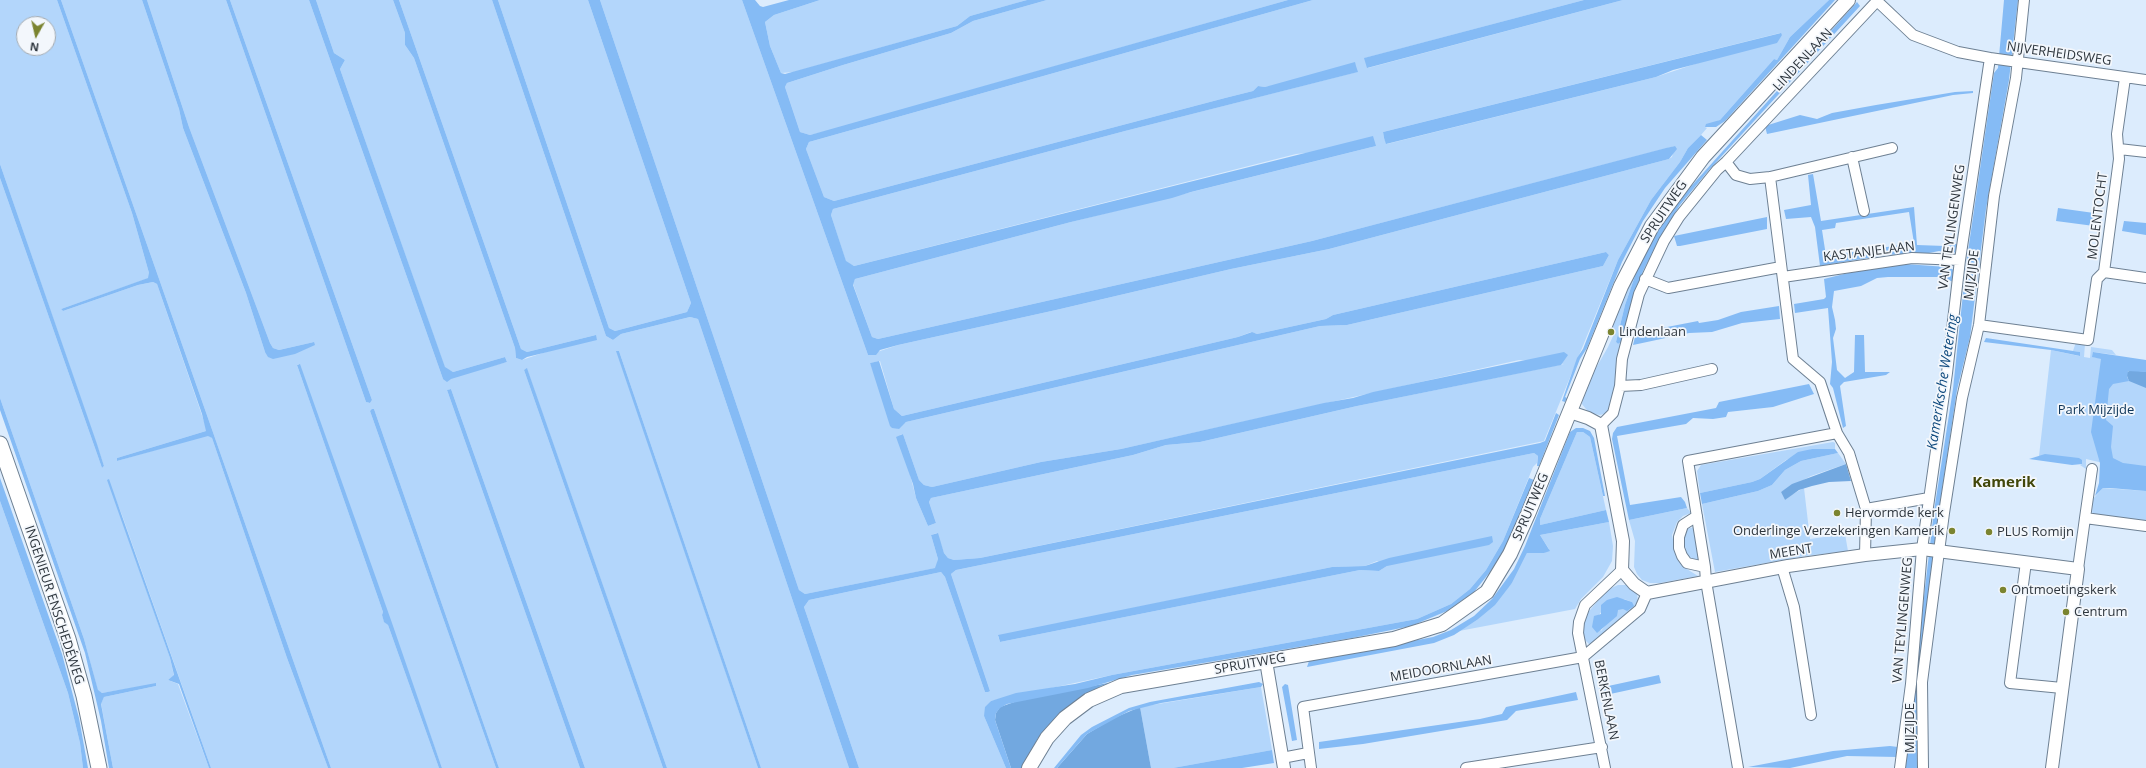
<!DOCTYPE html>
<html>
<head>
<meta charset="utf-8">
<style>
	body { margin:0 }
	#map { position:relative; width:2146px; height:768px; overflow:hidden; background:#dcecfd; font-family:"Open Sans",sans-serif }
	canvas { display:block }
	.north { position:absolute; left:16px; top:16px; width:40px; height:40px; box-sizing:border-box; background:#f3f7fc; border:1px solid #a4aab0; border-radius:50%; rotate:188deg; font-size:11px; font-weight:700; line-height:16px; text-align:center; color:#2e363e }
	.north::after { content:''; display:block; margin:auto; width:14px; height:18px; background:#7b8430; clip-path:polygon(50% 0,100% 100%,50% 72%,0 100%) }
</style>
</head>
<body>
<div id="map">
<canvas width="2146" height="768"></canvas>
<div class="north">N</div>
</div>
<script>
const ctx = document.querySelector('canvas').getContext('2d');
ctx.lineJoin = 'round';
function paint(path, color) {
  ctx.fillStyle = color;
  ctx.fill(path, 'evenodd');
}
function toPath(rows) {
  const path = new Path2D();
  for (const r of rows) {
    path.moveTo(r[0], r[1]);
    for (let i = 2; i < r.length; i += 2) path.lineTo(r[i], r[i + 1]);
  }
  return path;
}
function strokePath(path, color, width, dash) {
  ctx.strokeStyle = color;
  ctx.lineWidth = width;
  ctx.lineCap = dash ? 'butt' : 'round';
  ctx.setLineDash(dash || []);
  ctx.stroke(path);
}
function write(font, color, halo, rows, align = 'center') {
  ctx.font = font + ' "Open Sans",sans-serif';
  ctx.lineWidth = 3.5;
  ctx.setLineDash([]);
  ctx.textBaseline = 'middle';
  ctx.strokeStyle = halo;
  ctx.fillStyle = color;
  for (const [text, x, y, turn = 0] of rows) {
    ctx.save();
    ctx.translate(x, y);
    ctx.rotate((+turn || 0) * Math.PI / 180);
    ctx.textAlign = isNaN(turn) ? turn : align;
    if (halo) ctx.strokeText(text, 0, 0);
    ctx.fillText(text, 0, 0);
    ctx.restore();
  }
}
paint(toPath([
	[0,0,57,0,132,213,149,273,149,278,61,309,63,311,138,285,153,282,157,284,206,427,206,431,117,458,117,461,208,435,212,438,287,658,328,768,211,768,122,515,108,480,170,658,174,676,168,680,178,684,209,768,113,768,101,703,104,697,156,686,156,684,102,693,98,691,84,639,0,398,0,178,102,468,104,466,0,164],
	[24,24,48,24,48,48,24,48],
	[61,0,142,0,179,109,183,128,246,293,265,352,295,353,314,342,279,350,273,348,270,343,189,127,147,0,226,0,366,402,370,403,372,400,230,0,309,0,443,379,507,362,505,357,453,372,445,368,340,69,345,60,334,53,316,0,393,0,405,33,405,45,414,58,515,348,516,358,522,360,596,335,527,352,521,349,399,0,492,0,606,336,613,340,621,334,690,317,698,319,849,768,761,768,619,351,617,351,758,768,667,768,527,369,524,370,663,768,585,768,451,389,447,390,580,768,499,768,374,409,370,411,496,768,442,768,299,364,297,365,383,612,382,615,384,621,388,625,439,768,331,768],
	[498,0,588,0,691,303,687,312,615,331,609,328],
	[600,0,742,0,868,355,898,345,1056,310,1231,269,1329,249,1669,159,1672,157,1675,146,1312,241,878,339,872,337,853,284,855,279,1071,222,1376,146,1296,154,854,266,846,262,831,215,833,209,1125,131,1357,72,1265,87,1258,86,1253,91,1225,98,834,201,824,197,806,149,809,142,1313,0,1584,0,1365,58,1368,68,1623,0,1829,0,1790,37,1777,60,1774,59,1720,120,1705,127,1707,128,1701,135,1688,148,1680,162,1651,200,1618,260,1544,441,980,558,954,560,948,558,944,553,937,533,931,535,938,559,936,568,805,594,799,590],
	[1780,33,1782,35,1656,77,1387,144,1384,138,1383,132],
	[1606,252,1609,255,1603,266,1347,325,1320,326,906,422,898,429,870,363,880,361,894,409,902,416,1238,337,1251,332,1257,334,1326,319,1333,315],
	[1519,360,1564,364,1357,406,1200,442,1166,445,1133,455,931,498,929,502,936,523,928,526,916,498,900,435,903,434,919,480,924,485,932,487,1041,462,1121,449],
	[820,0,1027,0,970,16,957,26,794,72,781,73,770,46,765,22,774,15],
	[1047,0,1288,0,831,130,810,135,800,132,785,87,787,83,843,65,951,33,973,21],
	[1655,229,1658,231,1638,267,1625,305,1616,342,1618,344,1621,342,1643,271,1663,232,1665,234,1646,271,1614,403,1607,413,1600,415,1589,413,1582,404,1583,395,1594,367,1596,368,1608,347,1615,332,1612,329,1616,311],
	[2076,342,2085,344,2084,357,2090,358,2091,347,2112,350,2116,355,2093,352,2093,357,2146,367,2146,469,2124,468,2086,459,2086,469,2080,465,2082,464,2039,456,2051,350,2079,356,2080,352,2073,351],
	[1577,432,1583,432,1590,437,1606,510,1540,525,1540,519],
	[1833,442,1835,443,1835,449,1812,449,1786,460,1760,479,1752,482,1700,493,1697,471,1701,465],
	[1534,453,1538,456,1537,463,1533,467,1503,541,1486,570,1470,589,1451,604,1417,619,1112,675,991,701,984,716,1006,768,859,768,804,607,809,600,941,572,945,577,985,692,990,691,951,574,956,570],
	[1377,561,1387,566,1379,571,1360,570,1000,642,998,636,1332,567,1365,566],
	[1838,453,1846,464,1811,476,1781,492,1785,500,1791,495,1804,488,1810,539,1845,534,1848,551,1805,556,1715,572,1702,504,1758,491,1772,485,1785,470,1801,461],
	[2103,488,2146,491,2146,522,2092,515,2093,499],
	[0,501,68,693,80,743,83,768,0,768],
	[1687,508,1691,513,1683,516,1677,522,1672,535,1677,558,1682,566,1698,576,1660,583,1650,583,1642,580,1637,574,1634,567,1635,541,1629,520],
	[1609,522,1613,546,1612,561,1603,577,1581,599,1575,609,1459,631,1477,620,1512,583,1527,553,1544,553,1549,549,1540,535],
	[1694,527,1700,562,1692,561,1687,556,1683,536,1687,529],
	[1618,585,1626,585,1637,593,1638,602,1635,609,1593,644,1589,644,1585,640,1583,632,1585,616,1607,590],
	[1624,599,1632,602,1617,610,1601,631,1594,616,1598,616,1602,611],
	[1261,687,1272,750,1173,768,1151,768,1140,707]
]), '#b3d6fb');
paint(toPath([
	[2131,370,2146,372,2146,388,2129,381,2126,373],
	[1846,464,1851,481,1829,482,1812,486,1799,490,1785,500,1781,492,1792,484],
	[1113,682,1101,686,1073,703,1054,720,1038,738,1022,768,1011,768,995,720,996,713,1000,707,1020,700],
	[1140,707,1151,768,1057,768,1087,734,1114,718]
]), '#72a8e0');
paint(toPath([
	[57,0,61,0,331,768,328,768,287,658,212,438,208,436,117,461,117,458,206,431,202,414,157,284,153,282,138,285,63,311,61,309,148,278,149,273,132,213],
	[142,0,147,0,189,127,270,343,273,348,279,350,314,342,315,345,295,354,273,359,268,357,265,352,246,293,183,128,179,109],
	[226,0,230,0,372,400,370,403,366,402],
	[309,0,316,0,334,53,345,60,340,69,445,367,453,372,505,357,507,362,451,379,447,382,443,379],
	[393,0,399,0,521,349,527,352,596,335,597,340,527,357,522,360,516,358,515,348,414,58,405,45,405,33],
	[492,0,498,0,609,328,615,331,687,312,691,303,588,0,600,0,799,590,805,594,935,568,938,559,931,535,938,533,944,553,948,558,954,560,980,558,1540,443,1545,441,1556,413,1559,415,1539,466,1537,466,1538,456,1534,453,956,570,951,574,990,691,988,692,985,692,945,577,941,572,809,600,804,607,859,768,849,768,698,319,690,317,621,334,613,340,606,336],
	[742,0,755,0,760,6,763,7,789,0,820,0,774,15,765,22,770,46,781,73,785,74,957,26,970,16,1016,3,1027,0,1047,0,973,21,951,33,843,65,787,83,785,87,800,132,810,135,1288,0,1313,0,809,142,806,149,824,197,834,201,1225,98,1253,91,1258,86,1265,87,1355,62,1356,66,1358,72,1125,131,833,209,831,215,846,261,854,266,1373,136,1376,146,1191,192,1172,198,1071,222,855,279,853,285,872,337,878,339,1312,241,1666,148,1675,146,1677,149,1669,159,1329,249,1231,269,1056,310,898,345,880,350,876,355,868,355],
	[1584,0,1623,0,1367,68,1364,58],
	[1829,0,1835,0,1725,121,1716,127,1705,127,1706,124,1720,120,1774,59,1777,60,1790,37],
	[2004,0,2018,0,2009,80,1986,209,1970,337,1957,390,1937,523,1918,685,1917,768,1904,768,1934,511,1953,389,1966,265,1994,73,1998,68],
	[1857,2,1860,6,1709,170,1680,205,1663,232,1643,271,1621,342,1618,344,1616,342,1625,305,1638,267,1658,231,1677,202],
	[1781,33,1782,35,1777,43,1673,70,1656,77,1386,144,1384,138,1383,132],
	[1973,91,1973,93,1953,95,1767,134,1765,126,1800,115,1817,119,1832,113,1876,105,1955,92],
	[1701,135,1707,140,1665,188,1643,221,1622,262,1587,348,1580,359,1565,397,1567,398,1565,402,1562,401,1577,358,1583,349,1618,260,1651,200,1680,162,1688,148],
	[0,164,97,444,104,466,102,468,0,178],
	[1813,174,1821,221,1914,207,1917,245,1945,246,1949,244,1958,244,1957,249,1954,253,1939,251,1929,253,1885,255,1820,266,1815,227,1811,217,1786,219,1784,210,1811,205,1808,175],
	[1909,212,1914,243,1826,256,1822,230,1835,228,1836,223],
	[2058,208,2094,213,2097,217,2096,224,2094,226,2056,221],
	[1767,217,1767,229,1680,246,1677,246,1674,236],
	[2124,221,2146,223,2146,235,2122,231],
	[1606,252,1609,255,1603,266,1347,325,1320,326,906,422,899,429,892,428,890,426,870,363,879,361,894,409,902,416,1238,337,1252,332,1257,334,1326,319,1333,315],
	[1905,264,1947,267,1954,270,1954,282,1939,277,1888,277,1877,278,1861,286,1834,291,1832,307,1835,320,1836,329,1833,338,1837,370,1845,378,1854,372,1855,335,1864,335,1865,372,1890,372,1886,375,1844,382,1840,386,1846,426,1843,428,1833,388,1830,384,1832,362,1828,308,1795,313,1794,304,1824,299,1826,297,1824,279,1852,272],
	[1779,306,1780,319,1742,323,1712,332,1689,333,1633,345,1636,333,1698,321,1699,323,1718,320,1741,312],
	[1986,338,2080,352,2080,356,2051,350,1984,342],
	[616,351,619,351,761,768,758,768],
	[1564,352,1568,355,1561,365,1357,406,1200,442,1166,445,1133,455,931,498,929,502,936,523,928,526,916,498,913,484,896,437,903,434,919,480,924,485,932,487,1041,462,1121,449,1324,403,1353,398,1373,392],
	[2093,352,2146,360,2146,372,2128,371,2127,377,2129,381,2113,384,2109,389,2106,420,2113,426,2111,447,2113,458,2123,463,2146,466,2146,491,2110,488,2103,488,2095,496,2099,483,2100,463,2091,432,2101,359,2092,357],
	[300,364,392,623,442,768,439,768,388,625,384,622,382,615,383,612,297,365],
	[527,368,667,768,663,768,524,370],
	[1809,384,1814,394,1773,407,1728,412,1726,417,1713,419,1693,418,1686,424,1617,436,1630,505,1681,497,1685,502,1687,508,1629,520,1612,439,1613,433,1617,427,1716,408,1719,402],
	[451,389,585,768,580,768,447,390],
	[0,398,84,639,98,690,102,693,156,683,156,686,104,697,101,704,113,768,109,768,101,721,85,653,0,410],
	[372,409,374,409,499,768,496,768,370,411],
	[1576,428,1583,428,1590,431,1594,438,1605,496,1603,496,1590,437,1583,432,1577,432,1540,519,1540,525,1606,510,1609,522,1540,535,1550,551,1544,553,1527,553,1512,583,1495,605,1477,620,1454,635,1434,643,1307,667,1309,661,1433,637,1451,630,1474,616,1492,599,1514,569,1525,546,1570,432],
	[1812,449,1835,449,1838,453,1801,461,1785,470,1772,485,1758,491,1702,504,1700,493,1752,482,1760,479,1798,452],
	[2045,454,2079,458,2082,460,2082,464,2072,465,2029,459],
	[0,478,62,654,79,718,88,768,83,768,80,743,68,693,0,501],
	[1529,478,1534,480,1508,543,1490,572,1474,592,1447,611,1411,626,1352,638,1132,675,1088,688,1007,704,1000,708,996,713,995,720,1011,768,1006,768,984,716,985,707,991,701,1016,693,1075,684,1112,675,1417,619,1451,604,1470,589,1486,570,1503,541],
	[109,479,177,672,211,768,209,768,179,684,168,680,174,675,170,658,107,480],
	[1492,536,1493,542,1489,545,1387,566,1379,571,1360,570,1000,642,998,635,1332,567,1365,566,1389,558],
	[1617,597,1632,602,1634,606,1627,611,1623,609,1618,610,1617,616,1597,633,1592,627,1594,616,1601,614,1601,605,1607,600],
	[1659,675,1661,683,1601,696,1599,692,1599,688],
	[1259,682,1263,684,1261,687,1161,703,1129,711,1087,734,1057,768,1054,768,1081,735,1092,727,1129,708,1150,702],
	[1285,684,1288,685,1297,740,1292,741,1282,687],
	[1576,692,1578,700,1516,711,1507,720,1363,744,1319,749,1319,742,1480,719,1502,714,1506,707],
	[1890,746,1898,747,1897,757,1847,756,1790,768,1748,767,1833,751],
	[1272,750,1274,763,1242,768,1173,768]
]), '#85bbf5');
const minor = toPath([
	[1876,0,1913,35,1958,52,1990,58,1960,260,1947,373,1922,549,1911,684,1900,768],
	[1990,58,2146,80],
	[2119,149,2146,152],
	[1852,157,1864,211],
	[1726,162,1736,175,1750,179,1770,177,1892,148],
	[1770,177,1793,359,1820,382,1837,433,1849,453,1866,509,1865,555],
	[2104,272,2146,278],
	[1783,277,1912,258,1960,260],
	[1645,279,1668,288,1781,267],
	[1979,325,2088,340,2097,279,2104,272,2119,159,2117,134,2125,78],
	[1620,386,1641,385,1712,369],
	[1601,425,1613,413,1620,386,1622,359,1639,294,1664,241,1679,217,1717,170,1726,162,1877,1],
	[1866,509,1929,498],
	[1697,516,1683,525,1679,537,1679,548,1682,556,1687,563,1705,567],
	[2085,518,2092,469],
	[2026,562,2010,683,2062,688],
	[1782,567,1794,607,1811,715],
	[2078,569,2085,518,2146,526],
	[1282,758,1308,753],
	[1311,768,1303,707,1583,657,1640,609,1647,593],
	[1466,768,1602,747],
	[1605,768,1578,633,1579,622,1585,605,1622,570],
	[1738,768,1706,581,1705,567,1688,461,1837,433],
	[1923,768,1922,682,1944,513,1962,398,1979,325,1994,196,2016,78,2024,0]
]);
const tertiary = toPath([
	[1570,412,1588,418,1601,425,1623,541,1622,570,1634,584,1647,593,1788,566,1865,555,1922,549,2078,569,2052,768],
	[1266,661,1284,768]
]);
const secondary = toPath([
	[1029,768,1047,738,1065,718,1089,700,1121,686,1394,639,1442,624,1487,592,1510,554,1528,514,1621,286,1652,226,1703,157,1848,0]
]);
const primary = toPath([
	[0,444,68,639,84,696,99,768]
]);
strokePath(minor, '#6e8093', 12);
strokePath(tertiary, '#6e8093', 14);
strokePath(secondary, '#6e8093', 16);
strokePath(primary, '#6e8093', 17);
strokePath(minor, '#fff', 10);
strokePath(tertiary, '#fff', 12);
strokePath(secondary, '#fff', 14);
strokePath(primary, '#fff', 15);
for (const [x, y, r, color] of [
	[1611,332,4,"#7b8430"],
	[1837,513,4,"#7b8430"],
	[1952,531,4,"#7b8430"],
	[1989,532,4,"#7b8430"],
	[2003,590,4,"#7b8430"],
	[2066,612,4,"#7b8430"]
]) {
  const dot = new Path2D();
  dot.arc(x, y, r, 0, 2 * Math.PI);
  ctx.fillStyle = color;
  ctx.fill(dot);
  strokePath(dot, '#f3f7fc', 1.5);
}
write('13px', '#2e363e', '#f3f7fc', [
	["NIJVERHEIDSWEG",2059,54,8],
	["LINDENLAAN",1803,60,-47],
	["SPRUITWEG",1664,212,-56],
	["MOLENTOCHT",2098,216,-83],
	["VAN TEYLINGENWEG",1952,227,-82],
	["KASTANJELAAN",1869,252,-7],
	["MIJZIJDE",1972,275,-83],
	["SPRUITWEG",1531,507,-67],
	["MEENT",1791,552,-9],
	["INGENIEUR ENSCHEDÉWEG",54,605,72],
	["VAN TEYLINGENWEG",1903,620,-85],
	["SPRUITWEG",1250,664,-10],
	["MEIDOORNLAAN",1441,669,-10],
	["BERKENLAAN",1606,700,79],
	["MIJZIJDE",1910,728,-90]
]);
write('13px', '#2e363e', '#f3f7fc', [
	["Lindenlaan",1619,332],
	["Hervormde kerk",1845,513],
	["Onderlinge Verzekeringen Kamerik",1944,531,"right"],
	["PLUS Romijn",1997,532],
	["Ontmoetingskerk",2011,590],
	["Centrum",2074,612]
], 'left');
write('13px', '#0d3559', '#f3f7fc', [
	["Park Mijzijde",2096,410]
]);
write('italic 14px', '#0f4a7e', '#f3f7fc', [
	["Kameriksche Wetering",1943,382,-81]
]);
write('bold 15px', '#42470a', '#f3f7fc', [
	["Kamerik",2004,483]
]);
</script>
</body>
</html>
